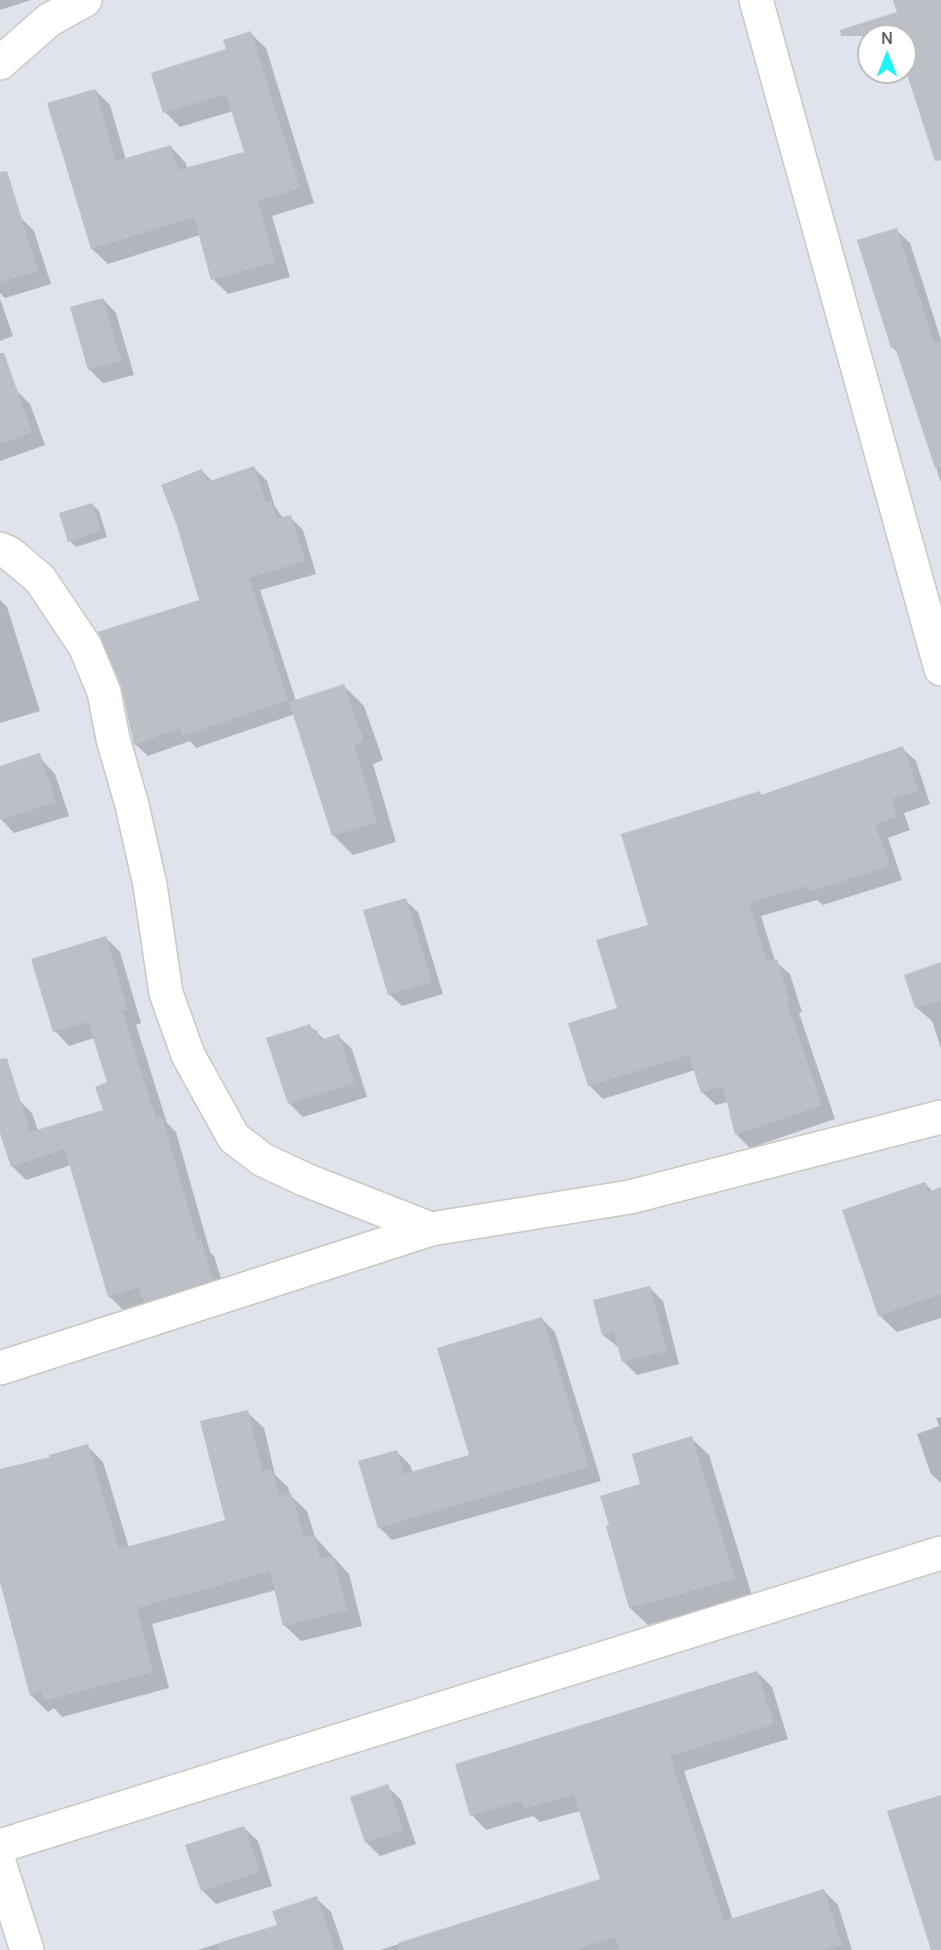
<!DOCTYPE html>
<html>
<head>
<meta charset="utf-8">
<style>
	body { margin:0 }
	#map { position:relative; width:941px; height:1950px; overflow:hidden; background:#dee3ec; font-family:Manrope,sans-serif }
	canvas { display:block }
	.north { position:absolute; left:857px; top:24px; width:60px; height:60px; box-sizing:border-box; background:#fff; border:2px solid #c0bebc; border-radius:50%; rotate:0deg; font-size:16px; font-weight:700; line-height:24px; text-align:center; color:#615c57 }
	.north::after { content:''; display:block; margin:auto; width:21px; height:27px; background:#1af7f4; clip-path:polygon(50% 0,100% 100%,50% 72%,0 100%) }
</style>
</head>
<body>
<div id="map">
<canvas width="941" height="1950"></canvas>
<div class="north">N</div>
</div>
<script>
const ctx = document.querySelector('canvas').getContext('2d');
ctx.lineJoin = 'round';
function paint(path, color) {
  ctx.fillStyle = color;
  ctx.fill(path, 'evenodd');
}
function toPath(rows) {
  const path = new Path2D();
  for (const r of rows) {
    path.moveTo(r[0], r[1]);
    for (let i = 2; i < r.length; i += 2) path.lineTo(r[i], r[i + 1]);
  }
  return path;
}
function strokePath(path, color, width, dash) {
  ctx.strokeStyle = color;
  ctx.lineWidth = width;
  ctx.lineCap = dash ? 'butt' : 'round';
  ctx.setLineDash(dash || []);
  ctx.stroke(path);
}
paint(toPath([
	[0,0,31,0,0,10],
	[250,33,266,48,314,203,272,216,290,277,228,294,213,279,200,235,108,264,92,249,95,90,110,105,126,160,170,146,185,162,188,169,246,153,233,111,180,127,165,112],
	[20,217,34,231,51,284,5,298,0,293,0,223],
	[896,230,910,243,941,340,941,483,900,355,892,347],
	[0,299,13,336,0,341],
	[103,299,116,313,134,375,103,383,89,369],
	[17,391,30,404,45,445,0,461,0,397],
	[254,468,267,481,275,507,284,519,290,517,303,530,316,574,260,590,296,701,344,686,364,706,383,760,373,764,396,842,353,855,333,835,295,714,196,748,190,741,148,756,135,744,201,601,202,471,212,481],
	[92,504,99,511,107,537,76,547,70,541],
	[0,600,7,607,40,711,0,723],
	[902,748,916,761,930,804,904,813,910,830,888,838,902,880,823,905,817,900,761,916,775,961,790,974,802,1012,799,1013,835,1119,750,1148,736,1134,728,1102,716,1105,702,1092,695,1070,603,1099,589,1085,649,926,759,793,762,796],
	[42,760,55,774,69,816,14,833,0,818,0,777],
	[405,900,418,912,443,994,402,1006,389,994],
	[106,938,120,952,141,1023,136,1025,167,1123,176,1132,210,1252,214,1256,226,1294,159,1315,147,1303,123,1310,109,1296,71,1165,26,1180,12,1166,0,1128,0,1104,18,1099,32,1113,38,1131,105,1111,109,1083,94,1038,69,1046,55,1031],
	[941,964,941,1048,932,1021,917,1008,906,976],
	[310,1026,325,1040,338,1036,352,1049,367,1097,303,1117,289,1103],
	[925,1183,933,1192,941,1189,941,1318,897,1332,879,1315],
	[649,1287,663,1301,679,1364,637,1375,623,1361,619,1348,603,1335],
	[541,1318,555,1332,601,1481,392,1540,379,1527,397,1452,410,1465,413,1473,471,1456],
	[247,1412,264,1428,275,1475,288,1487,290,1495,307,1511,315,1537,349,1574,362,1626,301,1641,284,1625,276,1590,152,1624,169,1688,62,1717,54,1708,48,1712,31,1695,0,1576,0,1470,52,1458,87,1446,103,1462,129,1548,227,1521],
	[941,1417,941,1483,931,1474,917,1434,939,1426,936,1418],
	[691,1438,709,1455,752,1596,648,1625,630,1608,642,1485],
	[757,1672,772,1687,788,1739,684,1771,733,1920,823,1890,838,1905,852,1950,380,1950,602,1880,580,1811,540,1822,533,1816,486,1830,472,1815],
	[387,1786,401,1800,416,1844,380,1856,366,1842],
	[244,1828,258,1841,272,1886,216,1904,202,1890],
	[316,1898,331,1912,344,1950,197,1950,279,1926]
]), '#0003');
paint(toPath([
	[893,0,941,0,941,160,935,161,905,68,905,36,841,36,840,30,897,12],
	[251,31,300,188,258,201,275,262,211,280,194,217,91,249,47,103,95,89,116,161,171,145,178,170,244,152,226,94,163,113,151,73,226,49,223,40],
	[7,171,38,271,0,282,0,172],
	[897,228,934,343,941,341,941,467,935,468,895,347,891,348,857,240],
	[103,298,121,361,88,370,70,307],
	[0,353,4,353,32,432,0,444],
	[254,466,266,502,271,501,277,519,291,515,305,561,249,578,288,700,183,736,180,728,134,745,121,685,98,632,199,600,176,523,161,485,202,469,207,482],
	[92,503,101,531,68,542,59,513],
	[344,684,364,741,354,744,377,822,332,836,289,702],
	[903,746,918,791,891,799,897,817,875,824,890,866,808,892,806,886,749,903,767,962,777,959,789,999,786,1000,822,1105,735,1135,723,1086,701,1093,689,1055,588,1086,568,1023,617,1008,596,940,648,925,621,834,760,791,761,795],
	[40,753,56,802,0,820,0,766],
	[406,898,432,982,388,995,363,910],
	[106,936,128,1010,122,1011,156,1118,162,1117,198,1241,201,1240,213,1280,144,1302,139,1287,108,1297,65,1149,11,1167,0,1133,0,1059,7,1058,30,1132,103,1110,95,1087,107,1082,88,1022,53,1032,31,959],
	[941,962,941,1000,915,1008,904,975],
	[310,1024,312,1031,317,1030,320,1040,339,1034,354,1083,288,1104,266,1038],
	[925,1182,928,1192,941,1187,941,1294,878,1316,842,1210],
	[650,1286,667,1351,622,1362,614,1332,602,1335,593,1300],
	[542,1317,589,1467,378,1528,358,1461,397,1450,404,1474,469,1455,437,1348],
	[248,1410,263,1472,272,1469,280,1497,291,1493,304,1537,315,1535,320,1559,333,1556,347,1610,283,1626,270,1571,137,1608,153,1672,44,1701,41,1690,30,1696,0,1582,0,1469,50,1457,49,1455,88,1444,119,1549,225,1520,200,1421],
	[692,1436,735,1579,629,1608,606,1526,609,1525,600,1496,640,1484,632,1454],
	[757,1671,774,1724,670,1756,724,1921,824,1889,842,1945,823,1950,620,1950,615,1937,575,1950,399,1950,398,1943,600,1879,574,1794,524,1809,521,1801,470,1816,455,1764],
	[388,1784,403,1830,365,1843,350,1797],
	[941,1795,941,1950,931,1950,887,1811],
	[244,1826,260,1872,201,1891,185,1845],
	[317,1896,335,1950,219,1950,218,1943,277,1925,272,1911]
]), '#bbbfc6');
const minor = toPath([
	[756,0,941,669],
	[0,63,49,20,85,0],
	[0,549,9,553,40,579,85,646,104,692,113,739,132,805,150,885,166,993,188,1055,234,1138,263,1160,306,1180,431,1229],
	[0,1368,431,1229,630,1197,941,1117],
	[0,1846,941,1553],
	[0,1865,27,1950]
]);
strokePath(minor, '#cbc7c3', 36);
strokePath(minor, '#fff', 33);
</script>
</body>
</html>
